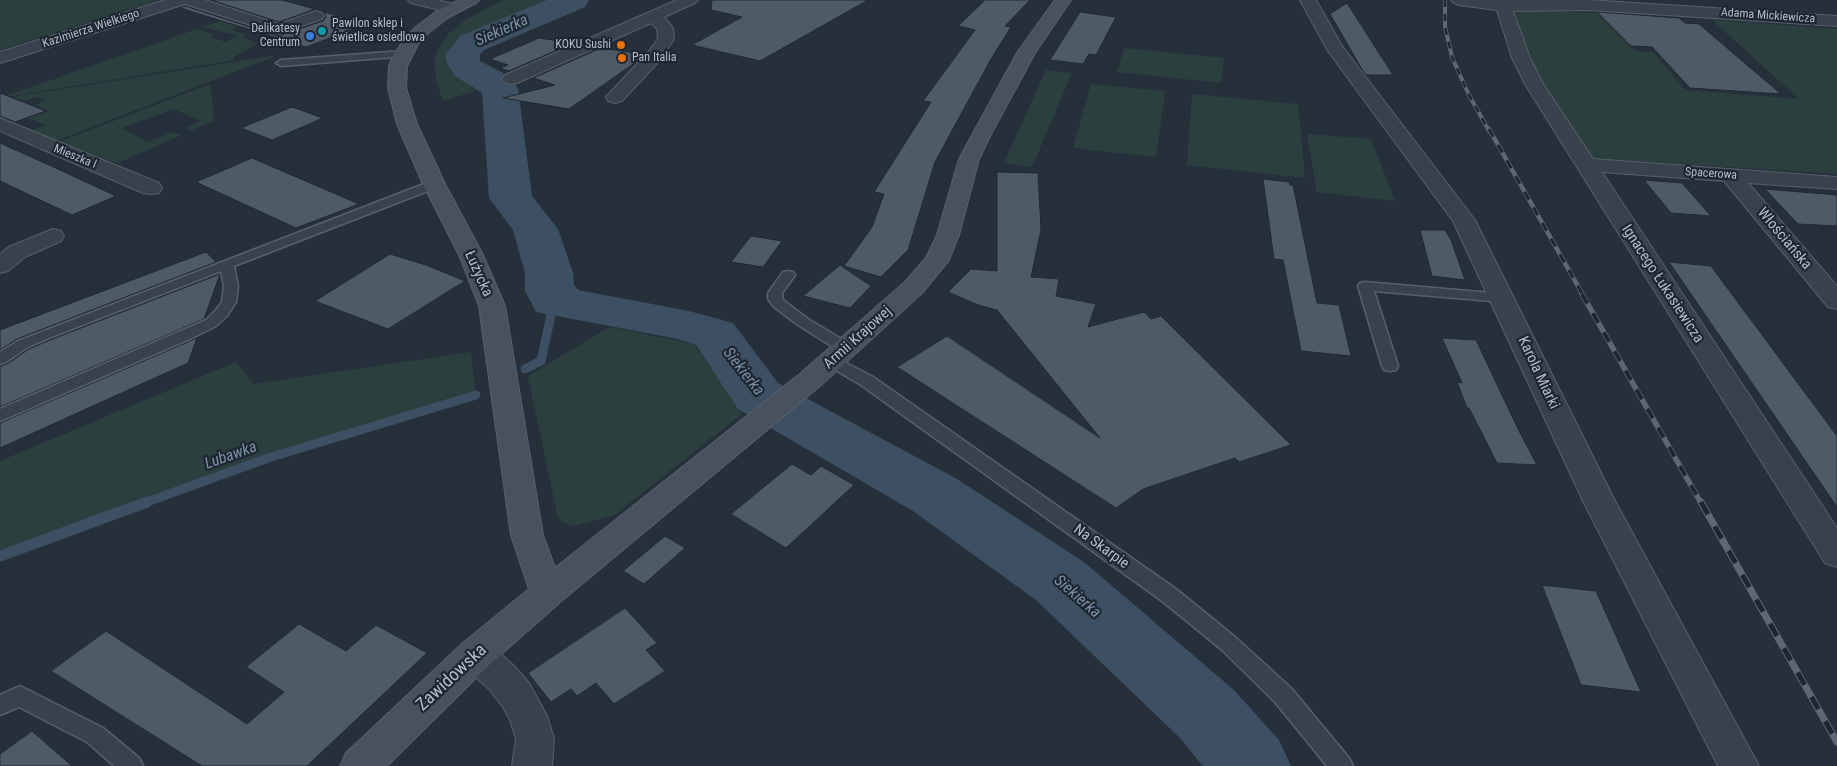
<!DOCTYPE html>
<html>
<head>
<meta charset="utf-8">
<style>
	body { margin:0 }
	canvas { display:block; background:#26303b }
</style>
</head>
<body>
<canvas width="1837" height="766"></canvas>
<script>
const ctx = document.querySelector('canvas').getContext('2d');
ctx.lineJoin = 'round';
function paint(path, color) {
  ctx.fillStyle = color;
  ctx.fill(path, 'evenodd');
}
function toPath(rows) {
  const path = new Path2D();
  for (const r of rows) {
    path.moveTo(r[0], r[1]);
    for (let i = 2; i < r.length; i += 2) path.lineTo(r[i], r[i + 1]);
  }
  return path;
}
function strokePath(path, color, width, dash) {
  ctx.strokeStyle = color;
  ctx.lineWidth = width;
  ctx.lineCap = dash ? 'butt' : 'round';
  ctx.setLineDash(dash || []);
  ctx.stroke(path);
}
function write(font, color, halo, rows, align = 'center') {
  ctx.font = font + ' "Roboto Condensed",sans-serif';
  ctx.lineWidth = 4.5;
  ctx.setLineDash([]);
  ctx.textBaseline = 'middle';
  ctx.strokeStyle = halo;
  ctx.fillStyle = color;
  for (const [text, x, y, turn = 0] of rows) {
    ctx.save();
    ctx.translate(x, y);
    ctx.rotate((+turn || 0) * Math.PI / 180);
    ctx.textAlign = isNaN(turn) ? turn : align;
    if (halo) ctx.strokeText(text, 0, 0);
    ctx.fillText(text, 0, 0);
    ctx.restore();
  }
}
paint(toPath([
	[0,0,159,0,0,50],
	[503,0,563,0,464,44,454,57,455,68,475,91,443,101,437,82,434,61,438,49,449,33,467,19],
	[1542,11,1598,13,1635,51,1653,52,1686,90,1799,99,1712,20,1837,29,1837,174,1591,158,1537,73,1522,39,1516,13],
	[235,20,247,23,230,29,246,35,242,37,257,44,234,57,234,60,0,98,197,29,216,35,212,37,225,42,239,36,202,27,221,21],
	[1124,48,1224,58,1221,83,1117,72],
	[278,55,56,141,33,130,45,125,28,118,49,111,36,105,47,100,38,97,24,101,18,99,0,105,0,99],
	[1046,70,1072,73,1032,167,1004,163],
	[210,84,214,121,192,130,185,128,201,121,174,109,122,128,148,142,173,132,181,135,118,163,59,142],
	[1091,84,1165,91,1156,157,1073,148],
	[1192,94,1298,104,1305,178,1187,165],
	[1307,134,1371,139,1395,201,1317,192],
	[610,327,693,344,744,412,615,515,573,526,565,523,558,518,528,376],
	[471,352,476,395,268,458,0,560,0,461,236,362,254,384]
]), '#2b3f3f');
strokePath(toPath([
	[525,369,541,361,554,301],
	[144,503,268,458,476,395]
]), '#3d4f63', 9);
strokePath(toPath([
	[0,556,147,502]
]), '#3d4f63', 11);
paint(toPath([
	[547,0,589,0,585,7,484,50,480,55,480,61,503,73,513,81,518,89,532,196,558,229,573,273,574,285,578,290,689,311,733,323,778,383,957,479,1084,562,1234,690,1279,740,1291,766,1203,766,1180,738,1036,600,913,511,738,409,696,345,678,339,536,312,525,291,525,273,513,230,489,198,482,93,455,76,446,61,446,54,460,36,547,0]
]), '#3d4f63');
const building = toPath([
	[211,0,282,0,315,9,279,22,211,0],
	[712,0,868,0,760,61,692,45,742,17,711,10,712,0],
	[985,0,1030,0,1005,26,1011,27,991,59,935,162,908,250,881,277,844,266,872,227,884,194,874,192,931,102,923,101,975,30,958,26,985,0],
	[1347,3,1393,75,1366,75,1363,71,1330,14,1347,3],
	[185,6,278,36,323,21,326,17,324,12,366,24,306,47,180,8,185,6],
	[1080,12,1116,17,1096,55,1089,54,1083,64,1050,60,1080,12],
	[1597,12,1679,18,1685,23,1699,24,1781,94,1690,88,1652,47,1631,46,1597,12],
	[539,38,573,43,509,71,500,68,508,65,490,59,539,38],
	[601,48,643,54,636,62,569,109,503,98,555,85,533,78,601,48],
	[0,93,46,111,15,122,0,116,0,93],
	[292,107,323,118,272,140,241,128,292,107],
	[0,143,49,165,116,196,72,215,0,181,0,143],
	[252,158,359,204,296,228,196,182,252,158],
	[997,172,1038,173,1041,230,1031,277,1059,279,1056,296,1096,304,1088,327,1144,312,1151,319,1161,316,1291,445,1239,462,1235,458,1143,489,1116,508,897,367,947,336,1100,438,997,310,978,305,948,292,971,269,997,271,997,172],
	[1263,179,1289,182,1290,185,1293,185,1317,303,1339,305,1351,356,1301,351,1283,260,1274,259,1263,179],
	[1644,180,1682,183,1711,216,1671,213,1644,180],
	[1765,189,1837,195,1837,226,1798,224,1765,189],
	[1420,230,1445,230,1451,240,1465,280,1432,276,1420,230],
	[751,236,782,241,763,267,731,262,751,236],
	[206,252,216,262,17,339,0,350,0,330,206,252],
	[390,254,426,265,465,281,388,329,315,301,390,254],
	[1669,262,1711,266,1837,436,1837,507,1669,262],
	[840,265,871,286,850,308,803,296,840,265],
	[220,274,204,319,0,407,0,366,7,364,29,349,50,340,220,274],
	[197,338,188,363,0,448,0,423,197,338],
	[1442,338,1476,340,1518,429,1537,465,1497,463,1469,408,1467,408,1457,382,1462,383,1442,338],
	[792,464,811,475,821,466,854,485,786,548,731,514,792,464],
	[665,536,685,548,644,584,623,571,665,536],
	[1542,585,1596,591,1641,692,1581,685,1542,585],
	[625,608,657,643,646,650,665,671,614,704,596,683,577,696,571,689,551,702,528,673,625,608],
	[299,624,346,651,376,625,427,653,307,766,202,766,51,671,106,631,247,724,284,692,246,667,299,624],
	[32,731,72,766,0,766,0,754,32,731]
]);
paint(building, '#4e5b67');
strokePath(building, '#202933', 1);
const lane = toPath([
	[403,51,407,52,407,56,281,66,276,63,281,60,403,51],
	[434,180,440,184,438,187,234,266,238,286,236,302,227,316,216,326,192,338,0,421,0,409,206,320,216,310,222,302,224,286,221,271,49,338,28,347,6,362,0,364,0,352,18,341,434,180],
	[788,271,793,272,795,275,782,293,783,300,808,319,853,346,855,349,853,352,841,352,798,325,773,306,768,299,768,293,783,272,788,271],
	[1365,282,1503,294,1508,295,1510,298,1508,301,1503,302,1374,291,1398,366,1396,370,1390,371,1384,370,1382,366,1358,286,1360,283,1365,282],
	[833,356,873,377,1176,589,1235,637,1291,688,1349,758,1353,766,1327,766,1275,702,1221,649,1162,601,861,385,827,365,825,361,827,357,833,356],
	[20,686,103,728,139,758,143,766,114,766,87,742,19,707,0,715,0,695,20,686]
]);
const street = toPath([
	[165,0,205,0,279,24,316,11,322,13,324,16,322,19,279,34,185,4,0,63,0,52,165,0],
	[408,0,437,0,458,5,460,8,458,11,452,13,411,3,408,0],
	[677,0,698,0,695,3,664,17,673,28,674,39,661,59,622,101,615,103,608,101,606,97,649,51,658,39,657,29,651,23,517,83,511,84,505,83,502,79,505,75,677,0],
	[1300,0,1316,0,1342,46,1475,220,1615,501,1759,766,1718,766,1583,501,1453,221,1328,51,1300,0],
	[1451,0,1588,0,1837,16,1837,26,1588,10,1513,11,1530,58,1543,84,1593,159,1837,177,1837,189,1748,183,1837,286,1837,309,1828,307,1724,181,1602,172,1837,528,1837,567,1825,563,1525,84,1512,58,1497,10,1459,5,1454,3,1451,0],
	[0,118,159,183,162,188,159,193,151,194,143,193,0,131,0,118],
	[53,229,61,231,64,236,61,241,25,257,8,271,0,273,0,254,9,247,53,229],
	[476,639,489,643,515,667,529,683,547,716,554,739,552,766,512,766,516,739,510,720,503,707,489,689,463,665,458,654,463,643,476,639]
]);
const secondary = toPath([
	[459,0,479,0,476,3,449,17,428,33,418,44,407,66,406,88,417,124,445,184,483,255,505,306,543,535,555,568,801,373,905,282,926,258,937,235,959,159,1017,53,1055,0,1071,0,1035,53,990,136,979,159,959,235,949,260,923,292,821,385,559,603,489,665,387,766,340,766,346,753,463,643,529,589,511,535,479,306,459,255,423,184,397,124,388,88,389,66,394,54,406,37,416,27,437,11,459,0]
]);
strokePath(lane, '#57606a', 3);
strokePath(street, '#57606a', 2);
strokePath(secondary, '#57606a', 2);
paint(lane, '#39424c');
paint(street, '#39424c');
paint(secondary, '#48525e');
const railFar3 = toPath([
	[1445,0,1445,27,1452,57,1468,93,1489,131]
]);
const railFar2 = toPath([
	[1489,129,1583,295]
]);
const railFar1 = toPath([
	[1582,294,1701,503]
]);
const rail = toPath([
	[1701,502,1837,742]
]);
strokePath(railFar3, '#5e6874', 4);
strokePath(railFar2, '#5e6874', 4.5);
strokePath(railFar1, '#5e6874', 5.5);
strokePath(rail, '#5e6874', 7);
strokePath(railFar3, '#1e2731', 2.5, [7]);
strokePath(railFar2, '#1e2731', 3, [9]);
strokePath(railFar1, '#1e2731', 4, [11]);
strokePath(rail, '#1e2731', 5, [14]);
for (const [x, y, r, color] of [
	[322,31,5,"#0f9aa8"],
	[310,36,5,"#3f7fe0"],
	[621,45,5,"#e8710a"],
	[622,58,5,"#e8710a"]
]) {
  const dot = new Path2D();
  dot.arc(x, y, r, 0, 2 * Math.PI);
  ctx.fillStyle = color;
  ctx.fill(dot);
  strokePath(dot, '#1e2731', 2);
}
write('12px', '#b5bdc7', '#1e2731', [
	["Adama Mickiewicza",1768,16,4],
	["Kazimierza Wielkiego",91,29,-18],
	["Mieszka I",75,157,22],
	["Spacerowa",1711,174,4]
]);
write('12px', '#b5bdc7', '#1e2731', [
	["Pawilon sklep i",332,24],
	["świetlica osiedlowa",332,38],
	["Delikatesy",300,29,"right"],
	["Centrum",300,43,"right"],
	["KOKU Sushi",611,45,"right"],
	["Pan Italia",632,58]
], 'left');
write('15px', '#b5bdc7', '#1e2731', [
	["Włościańska",1784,239,50],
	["Łużycka",478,274,66],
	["Ignacego Łukasiewicza",1662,284,57],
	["Armii Krajowej",858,338,-42],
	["Karola Miarki",1538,373,65],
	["Na Skarpie",1101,547,36]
]);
write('italic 16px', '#7890a8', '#1e2731', [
	["Siekierka",502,31,-24],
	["Siekierka",743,372,52],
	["Lubawka",231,456,-20],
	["Siekierka",1077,597,41]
]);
write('18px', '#b5bdc7', '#1e2731', [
	["Zawidowska",452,678,-43]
]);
</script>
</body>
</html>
